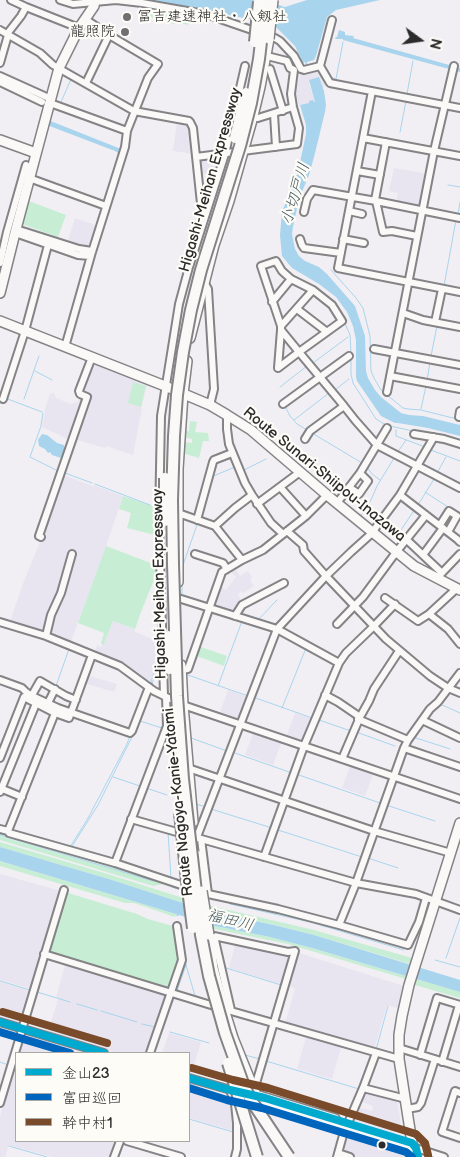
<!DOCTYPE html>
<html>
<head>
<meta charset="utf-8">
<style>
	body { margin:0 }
	#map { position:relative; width:460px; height:1157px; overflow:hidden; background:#f1eff3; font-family:"Balsamiq Sans","Klee One",sans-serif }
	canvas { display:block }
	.legend { position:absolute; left:15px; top:1052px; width:175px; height:90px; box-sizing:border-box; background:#fdfcf7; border:1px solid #a9a8a5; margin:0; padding:6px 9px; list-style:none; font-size:15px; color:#2b2b2b }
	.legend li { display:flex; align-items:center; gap:10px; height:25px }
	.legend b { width:25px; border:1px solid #a9a8a5 }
	.north { position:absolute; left:395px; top:15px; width:50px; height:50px; -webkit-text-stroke:4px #fdfcf7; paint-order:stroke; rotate:104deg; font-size:14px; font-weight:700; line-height:20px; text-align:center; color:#2b2b2b }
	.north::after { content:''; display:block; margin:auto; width:18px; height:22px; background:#2b2b2b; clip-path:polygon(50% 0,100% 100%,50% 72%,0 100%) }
</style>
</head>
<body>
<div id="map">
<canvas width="460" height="1157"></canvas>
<ul class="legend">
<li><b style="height:6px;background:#00a9ce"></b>金山23</li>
<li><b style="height:6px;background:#0065bd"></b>富田巡回</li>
<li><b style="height:6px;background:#7a4b2a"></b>幹中村1</li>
</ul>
<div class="north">N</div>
</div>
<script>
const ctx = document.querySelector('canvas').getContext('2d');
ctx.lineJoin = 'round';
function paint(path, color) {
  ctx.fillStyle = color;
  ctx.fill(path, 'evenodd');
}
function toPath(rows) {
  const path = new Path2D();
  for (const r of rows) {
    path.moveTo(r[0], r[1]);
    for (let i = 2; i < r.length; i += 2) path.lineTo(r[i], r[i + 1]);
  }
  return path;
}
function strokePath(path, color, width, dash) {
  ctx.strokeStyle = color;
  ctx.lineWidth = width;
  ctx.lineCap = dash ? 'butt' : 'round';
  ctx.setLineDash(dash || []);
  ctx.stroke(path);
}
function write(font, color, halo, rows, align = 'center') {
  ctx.font = font + ' "Balsamiq Sans","Klee One",sans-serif';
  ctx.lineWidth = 4.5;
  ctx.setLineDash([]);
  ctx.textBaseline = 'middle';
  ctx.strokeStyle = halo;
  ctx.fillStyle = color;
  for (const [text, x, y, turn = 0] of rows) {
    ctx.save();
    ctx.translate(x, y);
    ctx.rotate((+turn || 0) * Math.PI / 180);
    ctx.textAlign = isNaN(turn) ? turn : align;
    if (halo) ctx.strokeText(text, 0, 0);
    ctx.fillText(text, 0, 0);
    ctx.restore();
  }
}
paint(toPath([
	[319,68,326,79,324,87,322,88,320,79,309,83,315,102,299,106,296,94,300,73],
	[177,122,187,123,190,128,194,154,173,151],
	[219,157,216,172,200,175,199,163,201,160],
	[394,168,428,174,421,206,419,207,396,203,398,193,389,191],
	[75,218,98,226,90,250,67,244],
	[93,360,148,381,141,409,142,409,133,455,106,446,105,448,74,439,89,396,81,392],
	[54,393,56,398,71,404,78,402,80,395,84,399,70,440,42,427,45,413,44,412,45,408,50,394],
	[63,475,93,486,94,485,123,496,100,564,70,644,49,636,59,593,44,633,10,621,24,581,42,537,40,535],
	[233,566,240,576,248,571,252,578,250,580,254,586,243,593,241,591,238,595,243,603,234,613,213,607,219,586,226,590,236,577,228,569],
	[113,621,135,629,135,632,160,642,161,650,149,685,94,654,97,645,102,647],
	[86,675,117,684,114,692,84,683],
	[228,690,248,697,239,721,219,715],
	[295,713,313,719,303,743,286,737],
	[254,731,282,741,273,765,245,755],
	[351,764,374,772,365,796,342,788],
	[0,874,61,891,32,989,0,980],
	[236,941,292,955,283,985,229,968],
	[296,952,404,986,398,1008,387,1005,374,1050,285,1024,295,988,286,985],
	[66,962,168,993,147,1053,116,1053,48,1032,58,999,56,997],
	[0,982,31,991,21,1025,0,1018],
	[26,1033,47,1040,92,1053,19,1053,24,1034],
	[169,1033,201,1042,191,1075,189,1074,189,1053,162,1053],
	[307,1034,342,1044,332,1079,297,1069],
	[16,1061,16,1141,116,1141,110,1157,52,1157,9,1145,5,1157,0,1157,0,1116],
	[189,1082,230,1101,233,1114,234,1131,189,1118],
	[364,1090,397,1099,401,1126,394,1133,353,1120,352,1118,357,1107,372,1111,373,1106,359,1101],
	[345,1133,401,1150,407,1157,338,1157]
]), '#e8e5f1');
paint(toPath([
	[150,7,193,15,194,16,188,25,175,22,174,24,148,16],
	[26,200,66,215,58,237,19,223],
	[133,382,146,386,141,407,128,403],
	[190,421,197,422,195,432,208,433,209,441,203,441,199,458,182,453,182,442,192,443,192,439,183,437,183,431,189,431],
	[123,496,156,507,155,535,127,528,131,513,119,509],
	[106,546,156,565,156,575,141,612,135,629,113,621,103,646,101,643,104,633,78,623],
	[198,646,227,656,224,666,194,655],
	[0,832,68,852,168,883,153,886,0,840,0,836,153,881,67,854,0,835],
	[0,842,111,875,186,899,187,904,112,880,0,847],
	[0,861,176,914,175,917,134,903,125,903,0,866],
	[65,892,137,914,148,919,176,927,181,958,170,989,47,953],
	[207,905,314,930,412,958,410,964,314,935,275,925,208,911],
	[210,925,270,937,312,948,406,976,406,979,288,944,210,928],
	[417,979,460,992,460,998,415,985]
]), '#c7eed4');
paint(toPath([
	[140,0,263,0,285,7,307,0,380,0,336,10,327,17,316,56,314,60,307,62,307,65,306,65,305,62,303,63,295,46,276,27,275,27,274,26,243,17,243,18,207,10,162,2,162,3],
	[339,30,345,32,345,35,354,36,353,38,460,68,460,72,343,40,343,39,335,39,336,37,337,37],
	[319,77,324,91,326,105,325,112,314,157,309,175,299,199,293,227,292,234,295,249,299,256,305,261,319,267,327,274,355,306,365,336,366,371,368,378,375,390,381,397,401,413,409,415,423,416,460,425,460,436,428,428,398,423,395,423,381,416,357,381,356,377,356,340,353,326,347,312,336,297,319,284,292,268,282,256,280,235,282,212,298,172,306,134,306,125,300,105,309,103,309,101,313,100,314,102,315,102,309,80],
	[48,120,121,149,115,168,114,168,118,153,115,151,47,125],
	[42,434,47,435,57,443,64,445,65,449,61,458,52,455,50,452,48,453,45,449,39,446,38,440],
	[0,847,112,880,208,911,274,925,314,935,460,980,460,992,312,948,270,937,210,925,179,915,178,916,176,916,177,914,176,914,0,861]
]), '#a9d4ed');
strokePath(toPath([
	[332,78,336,79,343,42],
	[407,94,413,61],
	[61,102,72,77],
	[400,132,406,101],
	[448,185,460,187],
	[458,215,460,202],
	[331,270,356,298,363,308,370,336,371,371,374,378,381,390,384,392],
	[183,275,185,268],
	[444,286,456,220],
	[344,321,350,335,351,353],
	[172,325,174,313],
	[431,356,437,326],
	[351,357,351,374,353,383,376,419,386,425],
	[313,363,348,337],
	[35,371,52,380],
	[427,381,430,362],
	[280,387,307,366],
	[335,390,349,379],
	[387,395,403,408,408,409,421,410,457,419],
	[5,398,42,412],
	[24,399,39,356],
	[285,406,290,416,297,424,307,430],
	[421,409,426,386],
	[43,413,41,426,30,457,58,471],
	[294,420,329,393],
	[390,426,413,431],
	[396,430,396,436,425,447],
	[312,433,362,463],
	[431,450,460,461],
	[397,453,406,440],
	[367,467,372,474,380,480],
	[242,471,266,459],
	[65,473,92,483],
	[437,473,446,457],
	[211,477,235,467],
	[95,484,150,505],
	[425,492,451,509],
	[418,505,434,479],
	[360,517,371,500,377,486,394,458],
	[399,533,415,509],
	[156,545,156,531],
	[156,556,157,571],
	[182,568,198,522],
	[157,579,157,587],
	[182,582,182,595],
	[257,621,277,600],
	[188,675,248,696],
	[150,685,158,660],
	[56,686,69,649],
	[151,686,159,665],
	[218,686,242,621],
	[253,697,312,718],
	[440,704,460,713],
	[282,708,306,648],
	[319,720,351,731],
	[140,721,162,728],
	[356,732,395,746],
	[413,737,450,749],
	[191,738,227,751],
	[232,752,292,773],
	[296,774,380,803],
	[113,777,140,786],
	[146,788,167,795],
	[196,804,206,807],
	[386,805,435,821],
	[211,809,272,828],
	[278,830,362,857],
	[168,832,171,878],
	[0,835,153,881],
	[70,847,87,820,126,746,131,734],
	[71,848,98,805,134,733],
	[368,858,398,868],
	[172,887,184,891],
	[230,904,310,922,404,950],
	[446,958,460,918],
	[435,960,460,967],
	[186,965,195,996],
	[223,967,281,985],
	[0,981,30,990],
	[177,991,186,965,185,956],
	[37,992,70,1002],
	[77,1004,97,1010],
	[101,1011,137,1022],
	[142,1024,155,1027],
	[170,1032,209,1043],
	[376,1050,388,1006],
	[154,1053,174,998],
	[245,1055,260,1059],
	[266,1061,359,1089],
	[0,1062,8,1065],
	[361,1083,364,1076],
	[354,1101,360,1087],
	[347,1116,352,1105],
	[189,1119,233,1132],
	[9,1146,47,1157],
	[119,1157,124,1142]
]), '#a9d4ed', 1);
const minor = toPath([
	[11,0,26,7,79,28],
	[60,0,73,4,116,0,142,3,210,15,220,19,275,38,280,41,294,56,301,69,304,70,320,66],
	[332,20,320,66,330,83,460,108],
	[0,30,40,53,53,65,134,111,189,121,190,122,193,128,202,213,204,220,189,267,179,304,161,416,159,521,164,696],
	[7,34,21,16,26,7],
	[0,63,8,35],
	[270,69,283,111],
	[0,76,51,99],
	[0,82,42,102],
	[86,83,109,35],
	[372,91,338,268,460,292],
	[50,103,127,131],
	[274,114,276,147],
	[258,118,293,107],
	[363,138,460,156],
	[196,157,297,144,299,128,293,107,291,94,294,70,290,68,287,61,271,57],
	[357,171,380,175],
	[29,178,106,206],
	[375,200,386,142],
	[376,201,383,232,392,231,417,236],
	[349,211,362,214],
	[304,212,307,199,313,190,376,201,460,218],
	[204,220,225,154,245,66],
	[16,229,79,249,92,251],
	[18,234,78,255,90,256],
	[300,239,302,245,304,248,341,253],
	[343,239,364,243],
	[0,263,7,232,26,165,32,169],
	[204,282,208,289,214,389,210,405],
	[272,302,291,279],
	[297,309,327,332],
	[403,313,423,320,460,327],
	[435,322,442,289],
	[281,326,313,290],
	[281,330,278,368,299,352,342,321,332,305,313,290,291,279,282,271,276,261,261,266,281,326,281,330,299,352,344,406,355,420,377,445,460,488],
	[65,347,92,252,125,147,127,131,148,78,158,64,109,35,85,19],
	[374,349,460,365],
	[390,376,460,389],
	[387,392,434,151,454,66],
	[3,399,25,331,48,245],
	[283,404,349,356],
	[227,415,227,429,229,444,245,483,252,495,271,523,283,534],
	[459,417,460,411],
	[414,434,444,439,460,444],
	[305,439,310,431,344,406],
	[280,487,306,516],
	[349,487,359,494,368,481,360,473],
	[400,495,457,539,460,542],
	[337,503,360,473,387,428],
	[257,504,300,472],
	[178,513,215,526,235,508,252,495],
	[197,520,213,462,214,460,232,453],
	[440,525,449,511,457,516,448,532],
	[215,526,242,560],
	[287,531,303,545,304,551,326,576,386,639,430,676,448,688,460,693],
	[41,537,39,536,87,397,80,394,79,391,92,357],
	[407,540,442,573],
	[195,554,223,563,227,569],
	[423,555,443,528],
	[326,576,351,552,371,534,400,495,434,437],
	[439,576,460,554],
	[178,598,277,629,339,663],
	[385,598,418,621,429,614,456,589],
	[429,614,448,629,460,644],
	[235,616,242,605,284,583],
	[0,622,46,636,120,666,154,691,183,705,460,799],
	[337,624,363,597,397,551,426,515],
	[46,636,51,615,61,593,72,554],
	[181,670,188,669,222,572,242,560,263,550,306,516,327,495],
	[0,680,22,688,26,692,30,695,58,708,130,733,132,731,149,687],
	[32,695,40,681,66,696,76,700],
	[325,695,338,702,360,717,342,759],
	[48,703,55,689],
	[360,717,369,701,374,689,399,651],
	[358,719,408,740],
	[422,720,460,738],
	[404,748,460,767],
	[0,758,24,697,55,713,69,718,92,655],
	[188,768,374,831,451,853],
	[0,788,22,797],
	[0,792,37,701],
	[131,819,356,883,416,894,460,910],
	[0,829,8,831,55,713],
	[8,831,9,833,115,863,190,888],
	[197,837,277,629,326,576],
	[201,839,208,894,278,909,339,925,408,945,419,922,426,898],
	[264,857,304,746,339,663,346,653,374,626,395,604],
	[115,863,167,726,166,697],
	[339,925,356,883,404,748,408,740,430,709,438,702,460,673],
	[44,954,224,1009,399,1059],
	[231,1010,214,936,288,952,295,951,254,1090],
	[0,1022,104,1053],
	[399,1048,460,1067],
	[150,1053,182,960,177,926],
	[420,1055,437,998,460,1005],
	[442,1062,459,1005],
	[189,1078,238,1092],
	[363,1088,406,1099],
	[230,1090,235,1104,237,1123,237,1149,235,1157],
	[460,1093,455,1091,442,1132,460,1138],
	[0,1103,64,890],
	[407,1109,418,1107,421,1103,435,1059],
	[348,1123,363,1088,376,1053],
	[127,1141,181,1157],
	[410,1148,416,1148,444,1157],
	[338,1153,350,1157],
	[114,1157,120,1141],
	[337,1157,345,1128]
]);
const major = toPath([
	[0,140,36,153],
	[0,293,16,229,59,68,79,28,94,6,95,0],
	[0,321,165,386,210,405,227,415,251,430,327,495,414,566,460,590],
	[190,338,214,245,229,201,252,120,260,87,269,39],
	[178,582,178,469,183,394,187,361],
	[181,665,183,705,193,822],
	[197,855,202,891],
	[209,935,213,968,224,1009,233,1038,256,1095,267,1104,271,1107,410,1148],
	[259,1096,335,1119],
	[412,1157,410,1148,412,1143,399,1059,399,1035,402,1016,409,985,460,823]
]);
strokePath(minor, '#848385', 10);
strokePath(major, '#848385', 12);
strokePath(minor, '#faf9f8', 6);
strokePath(major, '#faf9f8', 9);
const majorBridge = toPath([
	[269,39,273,0],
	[202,891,209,935]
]);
const highwayBridge = toPath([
	[266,0,259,59,251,103,240,146,201,270,191,310,183,352,177,395,174,436,172,500,173,564,177,696,183,779,201,935,209,976,225,1033,244,1086,251,1100,289,1157],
	[255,42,259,2],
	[235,138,246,93],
	[165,521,165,478],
	[168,636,169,669],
	[180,813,187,881,193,928],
	[228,1063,257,1157]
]);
strokePath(majorBridge, '#848385', 12, []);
strokePath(highwayBridge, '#848385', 14, []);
strokePath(majorBridge, '#faf9f8', 9);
strokePath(highwayBridge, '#faf9f8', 10);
strokePath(toPath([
	[0,1022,104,1053],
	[189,1078,230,1090,265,1098,412,1143,416,1148,418,1157]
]), '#00a9ce', 8);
strokePath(toPath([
	[0,1032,70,1053],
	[189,1088,227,1100,262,1108,406,1152,412,1157]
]), '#0065bd', 8);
strokePath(toPath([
	[3,1012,107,1043],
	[192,1068,233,1080,268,1088,416,1134,425,1143,428,1155]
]), '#7a4b2a', 8);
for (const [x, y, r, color] of [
	[127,17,5,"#707071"],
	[125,32,5,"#707071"],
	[382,1145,4.5,"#2b2b2b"]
]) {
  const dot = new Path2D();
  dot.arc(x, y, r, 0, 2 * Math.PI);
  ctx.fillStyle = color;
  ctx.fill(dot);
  strokePath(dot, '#fdfcf7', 2);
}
write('15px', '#2b2b2b', '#fdfcf7', [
	["冨吉建速神社・八剱社",137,17],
	["龍照院",115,32,"right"]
], 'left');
write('15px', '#2b2b2b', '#fdfcf7', [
	["Higashi-Meihan Expressway",211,180,-74],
	["Route Sunari-Shiipou-Inazawa",324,475,39],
	["Higashi-Meihan Expressway",160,584,-91],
	["Route Nagoya-Kanie-Yatomi",179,802,-96]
]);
write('italic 16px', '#485a64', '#fdfcf7', [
	["小切戸川",296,194,-73],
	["福田川",230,921,14]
]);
</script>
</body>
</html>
